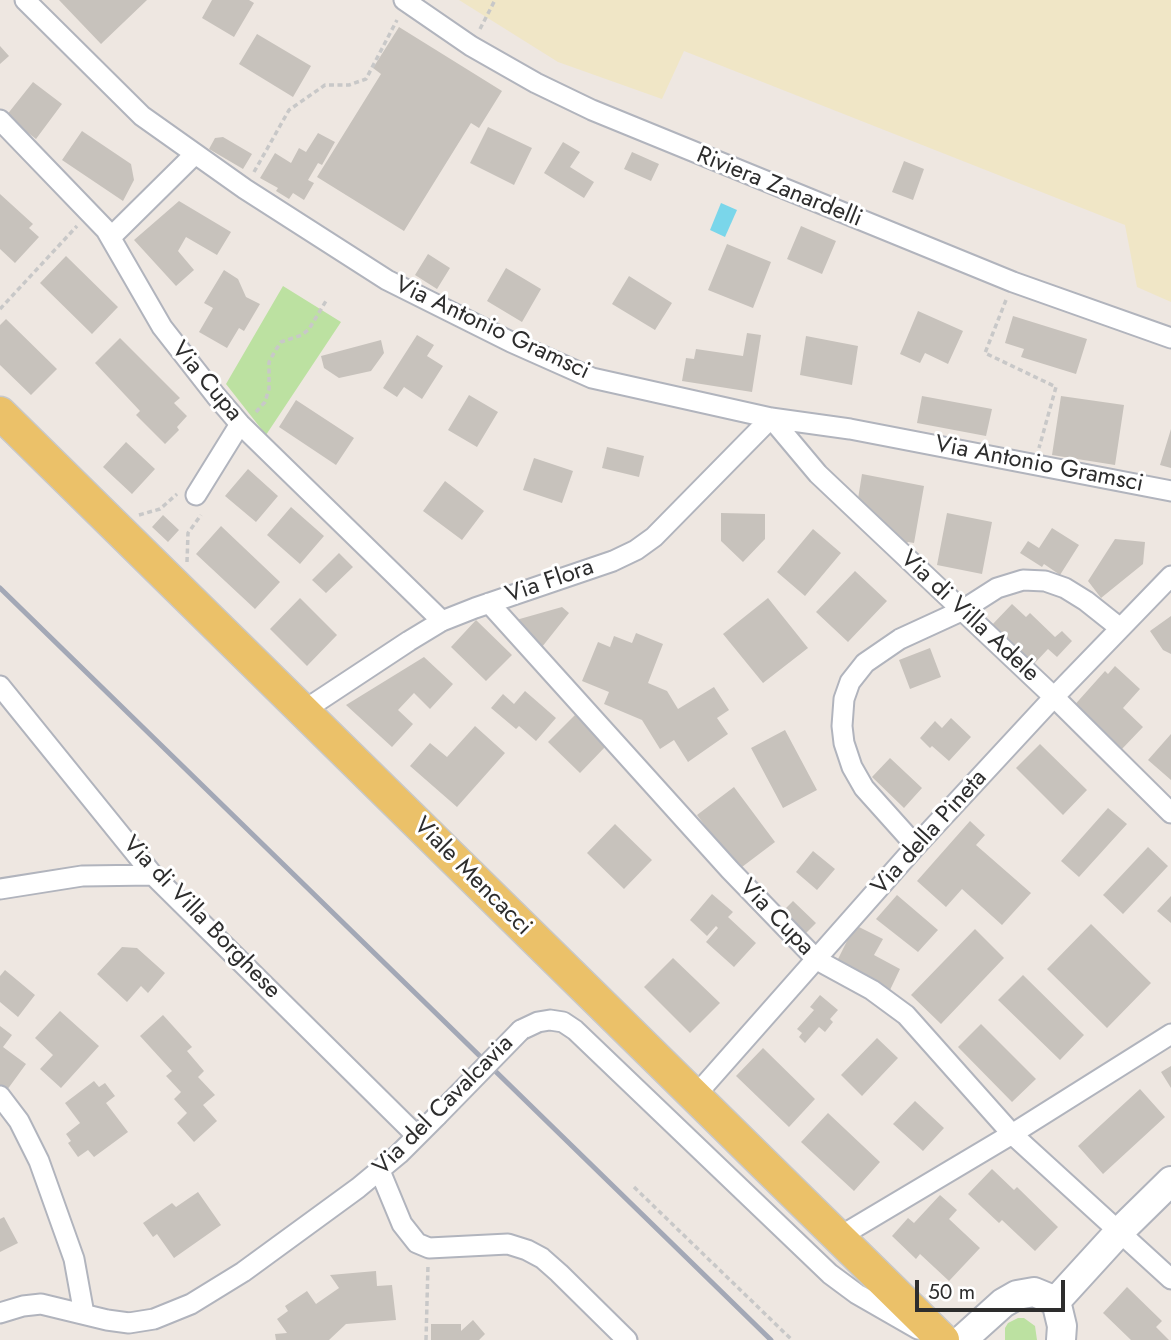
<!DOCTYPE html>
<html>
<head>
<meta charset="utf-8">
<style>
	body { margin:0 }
	#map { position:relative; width:1171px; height:1340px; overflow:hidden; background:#eee7e1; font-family:Jost,sans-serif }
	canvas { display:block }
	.scale { position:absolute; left:915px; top:1280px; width:150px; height:32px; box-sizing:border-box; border:4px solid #2d2d2d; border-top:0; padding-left:9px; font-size:21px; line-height:24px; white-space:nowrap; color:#2d2d2d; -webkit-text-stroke:5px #fff; paint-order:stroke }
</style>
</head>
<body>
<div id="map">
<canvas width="1171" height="1340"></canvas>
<div class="scale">50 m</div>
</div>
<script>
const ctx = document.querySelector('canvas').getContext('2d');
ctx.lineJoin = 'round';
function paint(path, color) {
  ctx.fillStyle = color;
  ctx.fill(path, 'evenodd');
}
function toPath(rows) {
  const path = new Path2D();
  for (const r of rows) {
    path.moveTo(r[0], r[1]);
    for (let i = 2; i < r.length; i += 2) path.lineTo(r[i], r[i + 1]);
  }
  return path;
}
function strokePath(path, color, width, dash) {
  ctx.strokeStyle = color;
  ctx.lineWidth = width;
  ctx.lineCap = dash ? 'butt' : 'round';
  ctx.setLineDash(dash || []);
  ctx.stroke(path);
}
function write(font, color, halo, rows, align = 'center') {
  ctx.font = font + ' Jost,sans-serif';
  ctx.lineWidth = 6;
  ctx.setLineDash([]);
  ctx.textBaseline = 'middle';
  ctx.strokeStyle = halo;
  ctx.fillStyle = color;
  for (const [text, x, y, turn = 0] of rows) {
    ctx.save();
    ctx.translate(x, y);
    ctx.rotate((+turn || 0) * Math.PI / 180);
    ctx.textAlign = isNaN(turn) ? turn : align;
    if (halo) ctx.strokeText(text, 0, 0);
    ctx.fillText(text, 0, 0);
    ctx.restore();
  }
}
paint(toPath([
	[283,286,341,322,266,435,226,384],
	[1018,1318,1024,1318,1035,1326,1037,1340,1005,1340,1005,1328,1008,1323]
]), '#bce1a1');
paint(toPath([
	[459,0,1171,0,1171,302,1137,287,1125,225,684,51,662,99,558,62]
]), '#f0e6c6');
paint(toPath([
	[721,203,737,210,725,237,710,230]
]), '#7ad6ea');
paint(toPath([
	[59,0,147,0,101,44],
	[212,0,249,0,254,3,234,37,202,18],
	[399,27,502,91,479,128,471,123,404,231,317,177,381,74,373,68],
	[257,34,311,66,293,97,239,64],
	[0,46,9,56,0,64],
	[33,82,62,104,36,139,6,116],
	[488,127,532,148,514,185,470,163],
	[82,131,131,164,134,180,123,201,62,160],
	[318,133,335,142,322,165,318,163,308,180,314,183,304,200,293,193,289,199,276,191,278,188,260,178,275,153,291,163,299,148,306,152],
	[223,137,252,154,243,169,209,149,215,138],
	[563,142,580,152,570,167,594,182,584,198,544,173],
	[632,152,659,164,651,181,624,169],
	[904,161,924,169,913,200,892,192],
	[0,194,33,224,29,228,39,237,15,263,0,249],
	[179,201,231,232,217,255,186,237,178,251,194,270,176,286,134,240],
	[801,226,836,241,822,274,787,259],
	[727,244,771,262,753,308,708,290],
	[428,254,450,268,437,289,415,275],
	[66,256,118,307,92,334,40,283],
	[506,268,541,289,522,322,487,301],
	[224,270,238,279,246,297,260,304,244,331,239,328,227,348,199,332,213,308,204,303],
	[629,276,672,303,655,330,612,304],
	[918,311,963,331,948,364,925,353,920,363,900,354],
	[1013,316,1087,339,1076,374,1021,357,1024,349,1005,343],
	[6,319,57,369,31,395,0,365,0,325],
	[747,333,761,335,752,392,682,381,686,358,694,359,696,349,743,356],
	[417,335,434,345,427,356,443,366,422,399,404,387,397,397,383,388],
	[806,336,858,346,852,385,800,375],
	[120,338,180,398,174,403,187,416,177,427,179,430,165,444,136,415,140,411,95,363],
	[381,340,384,353,371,371,339,378,324,368,321,356],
	[469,395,498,412,477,447,448,430],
	[922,396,992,409,986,436,917,423],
	[1061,396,1124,405,1115,465,1052,455],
	[296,400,354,438,336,465,279,427],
	[1171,429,1171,468,1160,465],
	[126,442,155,469,132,494,103,467],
	[607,447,644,456,639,477,602,468],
	[534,458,573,471,562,503,523,490],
	[248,469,278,496,256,522,225,496],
	[862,474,924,486,914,543,908,542,901,549,857,505],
	[445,481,484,511,462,540,423,511],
	[291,507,324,536,300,564,267,535],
	[721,513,765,514,765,539,743,562,721,541],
	[947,513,992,522,982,574,937,565],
	[163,515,179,530,168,542,152,527],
	[221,526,280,582,255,609,196,554],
	[1052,528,1079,545,1060,575,1044,564,1042,567,1020,553,1028,541,1039,548],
	[813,529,841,553,805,596,777,572],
	[1115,539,1145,542,1143,564,1101,598,1088,581],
	[339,553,353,567,326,593,312,580],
	[855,571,887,601,848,642,816,612],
	[300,598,337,635,307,666,270,629],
	[768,598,808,648,763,683,723,634],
	[1012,604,1026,617,1030,613,1055,637,1062,631,1072,641,1057,657,1048,649,1032,666,990,627],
	[562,607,569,613,542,647,509,622],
	[1171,616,1171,654,1163,650,1150,631],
	[476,620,512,655,486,681,451,647],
	[636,633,663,644,648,683,667,691,678,709,714,687,729,710,717,718,728,734,688,762,674,740,660,749,642,720,604,704,609,692,582,681,598,642,610,647,614,636,632,643],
	[930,648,941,677,910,689,899,660],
	[424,657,453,684,430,709,414,693,398,710,413,724,392,747,346,705],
	[1115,666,1140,689,1123,708,1143,727,1121,750,1071,709,1105,671,1108,674],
	[525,691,556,718,536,741,519,726,516,729,491,708,503,694,514,704],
	[575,715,606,746,580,773,548,742],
	[951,718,971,737,949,761,932,746,930,748,920,738,935,721,942,728],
	[475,726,505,753,457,807,410,766,430,743,447,757],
	[785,730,817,790,783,808,751,748],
	[1171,734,1171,780,1148,760],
	[1040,744,1087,790,1063,815,1016,768],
	[890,758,922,788,904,808,872,777],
	[734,787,775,842,738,870,697,815],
	[1108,808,1127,824,1079,877,1061,861],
	[970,821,985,835,976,845,1031,893,1002,925,962,889,946,907,917,881],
	[615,824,652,860,624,889,587,853],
	[1148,847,1168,866,1123,914,1103,895],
	[813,851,835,869,817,890,796,872],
	[712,894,733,912,728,917,756,943,734,967,706,942,718,928,716,926,707,936,690,920],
	[897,895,938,930,918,952,876,919],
	[1171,896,1171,923,1157,911],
	[793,901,816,923,803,936,780,914],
	[1091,924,1151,983,1107,1028,1047,969],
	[855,925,883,939,874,955,900,969,890,990,836,963],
	[975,929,1004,958,941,1024,911,995],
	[122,947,137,948,165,973,148,993,141,986,127,1002,97,974],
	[673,958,720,1003,690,1033,644,987],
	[5,970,35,995,18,1017,0,1002,0,976],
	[1023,975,1084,1035,1060,1060,998,1000],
	[820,995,838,1010,830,1019,833,1022,825,1032,819,1027,805,1043,799,1037,802,1033,797,1029,814,1010,810,1007],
	[60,1011,99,1046,61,1088,40,1069,53,1055,35,1038],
	[163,1015,192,1047,187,1051,204,1071,198,1077,215,1095,203,1105,217,1121,194,1142,177,1123,187,1113,174,1099,181,1092,166,1076,172,1071,140,1036],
	[981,1024,1036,1079,1012,1102,958,1047],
	[0,1026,12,1035,3,1047,26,1064,7,1090,0,1085],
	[877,1038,898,1058,862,1096,841,1075],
	[763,1048,815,1099,789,1127,736,1076],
	[1171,1066,1171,1088,1161,1072],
	[94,1081,99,1087,105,1083,115,1096,106,1103,128,1132,94,1157,88,1150,78,1157,68,1143,71,1141,66,1134,80,1123,65,1103],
	[1140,1089,1165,1117,1103,1174,1078,1146],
	[915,1101,944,1128,923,1151,893,1124],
	[828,1113,880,1162,854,1191,801,1142],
	[992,1169,1014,1190,1017,1187,1058,1227,1035,1251,1002,1220,999,1223,968,1194],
	[198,1192,221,1225,174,1258,157,1234,153,1237,143,1223,172,1203,176,1207],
	[940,1195,957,1210,949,1219,980,1248,949,1281,920,1254,916,1259,892,1236,908,1218,914,1223],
	[4,1217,18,1243,0,1252,0,1219],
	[376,1271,377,1286,392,1285,396,1320,346,1324,329,1340,276,1340,275,1334,287,1333,277,1319,288,1311,285,1306,307,1291,316,1304,339,1288,330,1275],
	[1127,1287,1162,1321,1156,1327,1169,1340,1131,1340,1103,1313],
	[473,1320,485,1334,479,1340,431,1340,431,1324,461,1324,461,1331]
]), '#c7c2bc');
const street = toPath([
	[25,0,142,116,245,189,387,280,511,342,592,378,771,418,850,429,1171,491],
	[404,0,471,46,536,83,592,110,1013,282,1171,338],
	[0,120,106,230,162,327,216,396,240,424,442,621],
	[111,237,195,154],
	[196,495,240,424],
	[489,603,730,870,817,960,872,990,906,1015,1012,1134,1171,1279],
	[0,686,153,875,417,1136],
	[303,711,409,641,442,621,475,608,613,561,636,550,654,537,771,418,818,474,1054,697,1171,813],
	[916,846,864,788,852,767,844,743,842,726,844,699,850,682,865,663,900,639,961,611,997,588,1023,580,1045,581,1065,588,1086,601,1120,628],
	[0,889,82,876,153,875],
	[521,1030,538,1022,550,1020,563,1022,575,1030,830,1274,857,1294,918,1329],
	[0,1096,19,1121,39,1161,74,1259,84,1314],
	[695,1096,916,846,1054,697,1171,576],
	[380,1171,402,1224,417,1243,429,1248,508,1244,527,1250,542,1258,559,1273,627,1340],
	[839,1237,1012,1134,1171,1034],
	[0,1313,23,1306,41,1304,107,1320,129,1323,154,1319,191,1304,243,1272,358,1188,399,1154,437,1116]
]);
const secondary = toPath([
	[1056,1301,1119,1232,1171,1181],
	[962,1340,1003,1303,1017,1295,1034,1292,1056,1301,1062,1326,1061,1340]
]);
const primary = toPath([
	[0,413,943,1340]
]);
strokePath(street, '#b1b4bd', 23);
strokePath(secondary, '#b1b4bd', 32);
strokePath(primary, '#c8c8c8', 35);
strokePath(toPath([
	[480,29,495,0],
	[254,172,289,110,325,85,349,85,366,79,397,20],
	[1006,300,985,353,1056,387,1039,448],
	[0,309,77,226],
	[256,412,265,402,269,389,269,362,275,351,281,342,302,335,309,329,326,301],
	[139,515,160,509,177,494],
	[187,562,188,533,201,515],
	[634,1187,792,1340],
	[426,1340,428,1265]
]), '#c8c8c8', 3.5, [5, 3.5]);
strokePath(street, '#fff', 19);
strokePath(secondary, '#fff', 28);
strokePath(primary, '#ebc169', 32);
strokePath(toPath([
	[0,588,771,1340]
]), '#a3a8b6', 5);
const streetBridge = toPath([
	[437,1116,521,1030]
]);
strokePath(streetBridge, '#b1b4bd', 23, []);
strokePath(streetBridge, '#fff', 19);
write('24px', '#2d2d2d', '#fff', [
	["Riviera Zanardelli",779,188,22],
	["Via Antonio Gramsci",492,329,25],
	["Via Cupa",206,382,50],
	["Via Antonio Gramsci",1039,465,11],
	["Via Flora",550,582,-19],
	["Via di Villa Adele",969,617,43],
	["Via della Pineta",930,833,-48],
	["Viale Mencacci",472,877,45],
	["Via di Villa Borghese",201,918,46],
	["Via Cupa",776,918,46],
	["Via del Cavalcavia",444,1106,-45]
]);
</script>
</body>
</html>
